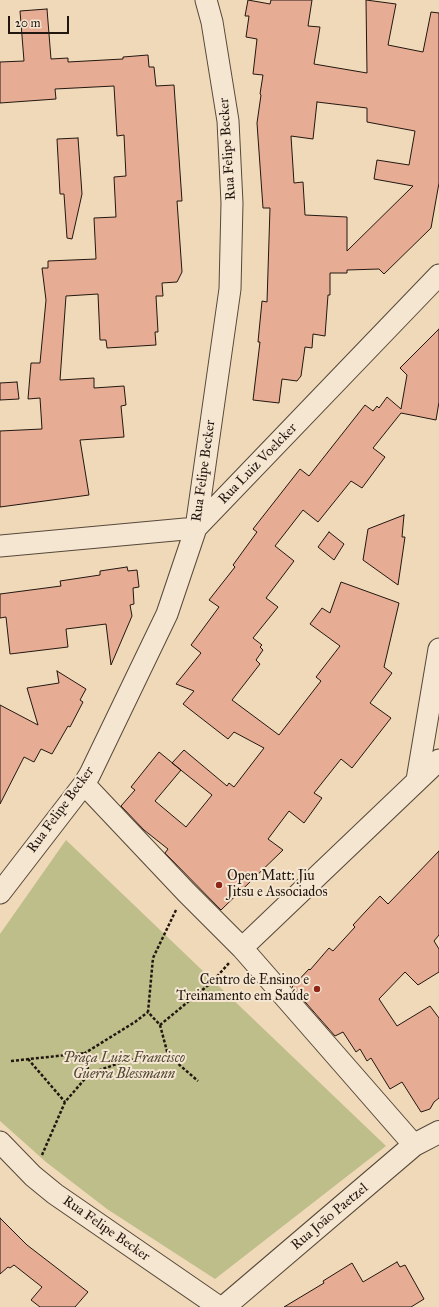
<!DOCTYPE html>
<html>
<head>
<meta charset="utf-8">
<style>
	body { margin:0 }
	#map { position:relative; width:439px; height:1307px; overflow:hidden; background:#f0d9b8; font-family:"IM FELL Great Primer",serif }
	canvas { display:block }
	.scale { position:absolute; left:8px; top:16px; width:61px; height:18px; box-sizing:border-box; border:2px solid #221710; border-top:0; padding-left:5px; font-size:12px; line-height:14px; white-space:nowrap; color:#221710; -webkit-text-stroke:3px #f5e6d1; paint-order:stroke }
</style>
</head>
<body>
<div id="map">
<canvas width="439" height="1307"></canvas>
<div class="scale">20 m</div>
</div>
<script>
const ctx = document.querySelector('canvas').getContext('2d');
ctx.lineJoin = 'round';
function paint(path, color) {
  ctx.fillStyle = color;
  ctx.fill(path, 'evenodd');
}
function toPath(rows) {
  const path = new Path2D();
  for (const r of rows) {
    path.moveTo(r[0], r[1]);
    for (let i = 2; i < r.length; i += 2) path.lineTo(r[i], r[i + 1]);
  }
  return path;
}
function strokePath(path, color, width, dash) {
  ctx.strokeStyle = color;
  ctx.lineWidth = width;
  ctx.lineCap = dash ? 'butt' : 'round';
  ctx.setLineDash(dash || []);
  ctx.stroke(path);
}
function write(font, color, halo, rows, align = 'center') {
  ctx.font = font + ' "IM FELL Great Primer",serif';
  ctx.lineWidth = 4;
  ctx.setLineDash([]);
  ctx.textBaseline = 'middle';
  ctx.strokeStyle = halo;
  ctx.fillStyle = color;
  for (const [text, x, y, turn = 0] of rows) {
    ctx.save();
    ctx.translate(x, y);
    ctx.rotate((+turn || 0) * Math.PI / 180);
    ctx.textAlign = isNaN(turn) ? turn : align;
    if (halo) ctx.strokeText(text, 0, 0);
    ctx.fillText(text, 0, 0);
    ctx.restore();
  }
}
paint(toPath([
	[66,840,386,1146,215,1279,107,1209,46,1162,0,1121,0,934]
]), '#bebe8b');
const building = toPath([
	[248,0,270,4,271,0,312,0,308,26,320,27,314,64,367,73,366,0,396,4,388,45,423,52,431,12,439,13,439,183,431,228,384,274,379,269,347,270,347,273,330,273,330,295,328,295,325,336,313,334,312,348,305,347,301,376,297,381,282,379,279,403,253,400,260,342,258,342,262,301,267,302,270,208,263,208,257,123,261,95,260,94,263,75,253,74,257,39,246,37,249,16,245,16,248,0],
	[317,102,367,108,367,122,415,131,409,165,377,160,374,179,413,186,347,251,347,217,305,215,303,182,294,183,291,136,313,139,317,102],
	[47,9,51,59,68,58,68,62,123,59,123,57,148,55,149,67,154,67,156,86,174,85,182,201,177,201,182,272,177,282,162,283,163,296,156,296,158,332,155,332,156,345,107,348,106,340,100,340,98,294,66,296,60,380,94,378,94,388,124,386,126,405,121,406,124,437,80,440,89,495,0,507,0,431,42,429,40,398,28,399,31,363,40,363,46,300,42,268,48,268,48,261,96,259,94,218,116,217,114,177,126,176,124,135,117,136,114,86,55,89,56,99,0,103,0,62,24,61,20,11,47,9],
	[78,138,82,194,72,239,67,238,64,194,60,194,57,139,78,138],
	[439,329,439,402,436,420,401,413,373,448,385,457,362,488,351,481,318,522,303,510,275,546,294,561,266,598,278,607,253,638,262,645,260,647,263,650,256,660,260,664,232,700,279,735,321,681,316,677,340,646,310,624,322,608,330,613,341,582,399,603,384,667,392,673,370,703,391,718,352,768,341,759,314,793,322,798,304,823,289,811,268,839,283,850,221,910,165,853,168,849,144,830,121,806,135,790,131,787,159,752,181,770,155,801,186,827,212,795,172,763,184,750,227,786,229,783,234,787,264,748,234,732,228,739,183,704,194,691,176,684,201,653,191,645,219,607,209,600,235,567,233,565,257,532,253,529,300,469,309,476,365,405,373,411,377,406,379,408,387,397,401,409,407,375,400,368,439,329],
	[17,382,19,399,0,400,0,383,17,382],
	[404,515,402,537,405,537,398,585,363,560,368,529,404,515],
	[329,532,344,544,334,560,318,547,329,532],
	[127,567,128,571,137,570,139,587,133,588,134,604,130,605,132,616,111,665,106,624,66,629,68,647,10,654,6,617,0,618,0,594,61,586,60,581,100,575,100,571,127,567],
	[57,671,86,689,80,700,83,702,70,727,68,726,52,754,41,749,34,762,24,757,0,804,0,705,38,725,27,688,59,683,57,671],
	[439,851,439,935,434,941,439,949,439,972,418,985,405,972,379,999,397,1026,430,1006,439,1018,439,1098,434,1102,430,1109,421,1112,402,1082,390,1089,371,1058,367,1061,360,1049,356,1052,343,1032,335,1036,292,987,309,969,310,970,329,948,333,951,355,927,353,925,380,896,388,904,439,851],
	[0,1218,27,1245,88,1292,75,1307,40,1307,31,1300,42,1287,14,1265,10,1268,8,1267,0,1274,0,1218],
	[397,1262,400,1267,405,1265,424,1299,411,1307,284,1307,324,1283,323,1281,352,1263,363,1282,397,1262]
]);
paint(building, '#e6ad94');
strokePath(building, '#221710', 1);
const minor = toPath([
	[0,546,196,528,439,275],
	[417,780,439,649],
	[84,784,186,892,242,948,414,1145],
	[0,893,84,784,90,774,167,614,196,528,230,289,232,203,228,121,212,22,206,0],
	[242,948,439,760],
	[0,1142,33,1176,55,1194,219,1307]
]);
const tertiary = toPath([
	[224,1307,414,1145,439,1132]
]);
strokePath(minor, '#56483a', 23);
strokePath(tertiary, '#56483a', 24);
strokePath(toPath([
	[176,910,153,958,148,1012,160,1025,212,982,229,963],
	[160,1025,168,1055,198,1081],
	[28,1059,65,1102],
	[11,1061,85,1053],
	[89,1074,85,1053,135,1022,148,1012],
	[42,1155,65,1102,89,1074,125,1061,168,1055]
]), '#221710', 2.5, [3, 2]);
strokePath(minor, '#f5e6d1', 21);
strokePath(tertiary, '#f5e6d1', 22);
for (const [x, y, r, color] of [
	[219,885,4,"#8f2418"],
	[317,989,4,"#8f2418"]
]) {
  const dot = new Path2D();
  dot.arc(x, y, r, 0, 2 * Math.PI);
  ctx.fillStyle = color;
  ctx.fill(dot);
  strokePath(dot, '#f5e6d1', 1.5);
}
write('14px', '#221710', '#f5e6d1', [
	["Rua Felipe Becker",228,149,-94],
	["Rua Luiz Voelcker",258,464,-46],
	["Rua Felipe Becker",204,471,-82],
	["Rua Felipe Becker",61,810,-54],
	["Rua João Paetzel",330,1217,-40],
	["Rua Felipe Becker",106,1229,35]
]);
write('14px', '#221710', '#f5e6d1', [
	["Open Matt: Jiu",227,877],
	["Jitsu e Associados",227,893],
	["Centro de Ensino e",309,981,"right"],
	["Treinamento em Saúde",309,997,"right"]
], 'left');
write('italic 14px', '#514935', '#f5e6d1', [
	["Praça Luiz Francisco",124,1059],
	["Guerra Blessmann",124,1075]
]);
</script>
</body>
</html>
